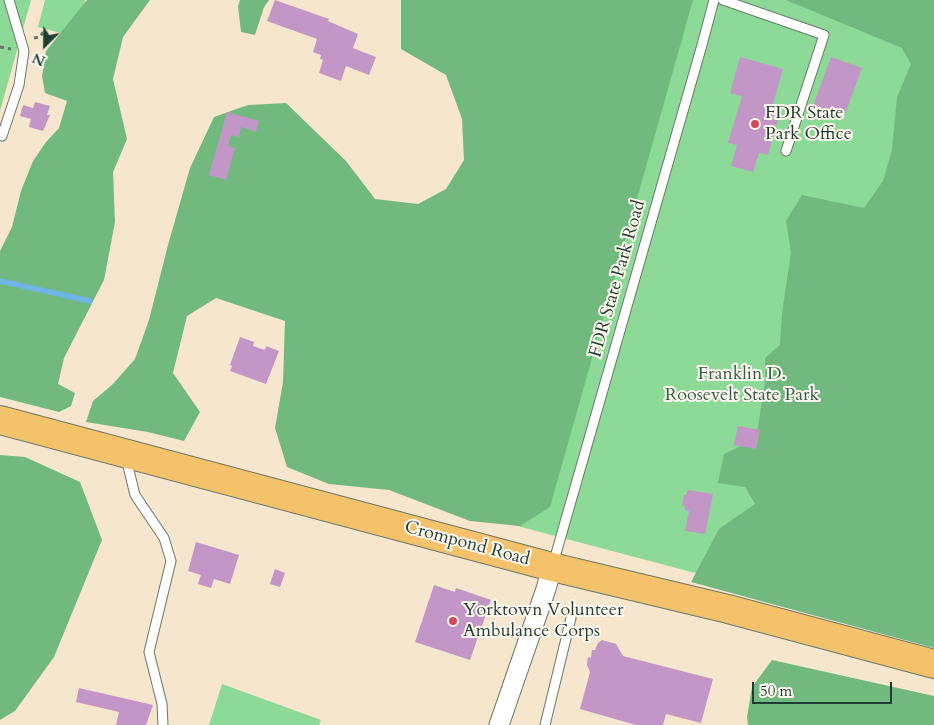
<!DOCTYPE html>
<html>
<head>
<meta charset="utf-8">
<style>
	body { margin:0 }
	#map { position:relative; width:934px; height:725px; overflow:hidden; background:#f5e6cd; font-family:Cardo,serif }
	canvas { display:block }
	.north { position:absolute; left:20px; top:20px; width:50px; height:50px; -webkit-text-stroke:4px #fbf7ec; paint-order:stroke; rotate:203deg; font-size:14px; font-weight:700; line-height:20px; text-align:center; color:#1f3d34 }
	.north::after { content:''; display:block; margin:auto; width:18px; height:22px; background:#1f3d34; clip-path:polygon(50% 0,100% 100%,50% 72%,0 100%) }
	.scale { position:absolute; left:752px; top:682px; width:140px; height:22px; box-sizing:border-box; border:2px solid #1f3d34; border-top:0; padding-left:6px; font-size:15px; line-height:18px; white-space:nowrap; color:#1f3d34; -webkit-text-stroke:4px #fbf7ec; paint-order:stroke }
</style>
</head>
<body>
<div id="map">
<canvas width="934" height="725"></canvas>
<div class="north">N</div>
<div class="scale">50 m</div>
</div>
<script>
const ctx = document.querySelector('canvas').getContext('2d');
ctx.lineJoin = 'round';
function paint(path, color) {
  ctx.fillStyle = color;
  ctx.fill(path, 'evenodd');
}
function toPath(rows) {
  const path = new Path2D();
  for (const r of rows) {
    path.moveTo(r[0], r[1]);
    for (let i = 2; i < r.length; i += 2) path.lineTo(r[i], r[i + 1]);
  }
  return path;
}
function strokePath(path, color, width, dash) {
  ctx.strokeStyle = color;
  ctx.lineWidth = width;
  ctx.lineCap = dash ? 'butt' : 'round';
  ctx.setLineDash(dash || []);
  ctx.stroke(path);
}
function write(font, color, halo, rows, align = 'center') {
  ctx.font = font + ' Cardo,serif';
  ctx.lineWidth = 4;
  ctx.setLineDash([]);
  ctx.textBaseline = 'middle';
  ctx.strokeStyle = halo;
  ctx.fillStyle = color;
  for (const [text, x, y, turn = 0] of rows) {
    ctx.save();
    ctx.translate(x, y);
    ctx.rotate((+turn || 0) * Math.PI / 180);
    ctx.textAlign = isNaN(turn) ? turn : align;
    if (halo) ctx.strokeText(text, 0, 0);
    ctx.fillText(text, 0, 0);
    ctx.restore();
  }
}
paint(toPath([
	[0,0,31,0,0,111],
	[45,0,85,0,75,37,38,27],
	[649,0,934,0,934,636,506,523],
	[222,684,321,720,319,725,209,725]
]), '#8dd997');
paint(toPath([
	[87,0,150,0,123,37,113,79,127,139,113,172,115,222,104,280,64,358,58,384,75,393,71,406,59,412,0,397,0,251,12,227,21,191,33,161,46,142,59,128,67,101,45,93,42,76,46,51],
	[240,0,269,0,264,7,255,35,241,32,238,6],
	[401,0,693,0,550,507,520,526,470,521,389,490,329,484,287,467,275,428,283,382,285,321,216,298,187,316,173,373,200,412,184,441,148,432,86,422,93,401,113,384,135,359,149,320,168,245,190,168,214,117,248,105,286,103,346,161,375,199,418,204,446,189,464,160,462,119,446,75,401,49],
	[786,0,934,0,934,648,691,582,719,529,755,504,745,487,718,483,724,454,756,439,765,382,765,358,780,345,782,313,791,253,786,221,802,195,864,208,883,181,892,150,897,97,911,64,902,48],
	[0,455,25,457,80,482,102,540,54,657,15,711,0,720],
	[772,660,934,696,934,725,748,725,747,717,752,687]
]), '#72b980');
strokePath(toPath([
	[0,281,90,301]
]), '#6fb4e5', 5.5);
paint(toPath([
	[275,0,329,19,328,21,358,34,353,48,376,57,369,75,346,66,341,81,319,73,323,60,320,59,321,55,313,52,317,39,267,21],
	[740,57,783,69,773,104,782,106,768,155,759,153,753,172,731,166,737,145,728,143,742,96,730,93],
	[831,57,862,68,844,117,813,106],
	[35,102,50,106,47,115,50,115,43,131,29,127,31,119,20,116,23,105,33,108],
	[227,112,259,121,256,132,241,127,239,137,231,135,228,146,235,148,226,180,209,175],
	[240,337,254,342,253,346,265,350,266,346,279,351,266,384,230,371,232,366,230,365],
	[738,426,760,430,756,449,734,445],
	[688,490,713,494,705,534,685,531,689,511,685,510,685,506,682,505,684,495,686,495],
	[196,542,239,555,230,584,214,579,211,588,198,584,201,575,188,571],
	[275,569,285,573,280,587,270,584],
	[434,585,455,592,456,588,491,600,470,660,415,642],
	[602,640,616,644,623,656,713,679,701,723,666,714,663,725,636,725,580,709,590,672,587,665,588,657,591,658,592,650,595,650,598,643],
	[79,688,153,705,146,725,116,725,119,712,76,702]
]), '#c297c7');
const service = toPath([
	[723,0,824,35,786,151],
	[2,136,19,85,24,51,9,0],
	[126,458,135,495,164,538,171,561,149,652,162,704,163,725],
	[553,564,702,45,714,0],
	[545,725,571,618]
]);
const minor = toPath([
	[499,725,546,589,552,567]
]);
const trunk = toPath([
	[0,420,552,567,728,609,934,664]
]);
strokePath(service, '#6a786a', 11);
strokePath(minor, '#6a786a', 21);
strokePath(trunk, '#6a786a', 30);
strokePath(toPath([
	[34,38,40,37,45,29],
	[0,47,11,49]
]), '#6a786a', 3, [4, 4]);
strokePath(service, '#fff', 9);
strokePath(minor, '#fff', 19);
strokePath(trunk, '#f4c26a', 28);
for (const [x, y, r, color] of [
	[755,124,5,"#d1495b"],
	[453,621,5,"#d1495b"]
]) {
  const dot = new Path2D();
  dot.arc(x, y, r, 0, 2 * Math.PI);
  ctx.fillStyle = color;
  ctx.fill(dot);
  strokePath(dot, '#fbf7ec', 2);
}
write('18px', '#1f3d34', '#fbf7ec', [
	["FDR State",765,114],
	["Park Office",765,135],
	["Yorktown Volunteer",463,611],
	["Ambulance Corps",463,632]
], 'left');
write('18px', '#1f3d34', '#fbf7ec', [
	["FDR State Park Road",618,279,-74],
	["Crompond Road",467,544,15]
]);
write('18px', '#355c48', '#fbf7ec', [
	["Franklin D.",742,375],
	["Roosevelt State Park",742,396]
]);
</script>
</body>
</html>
